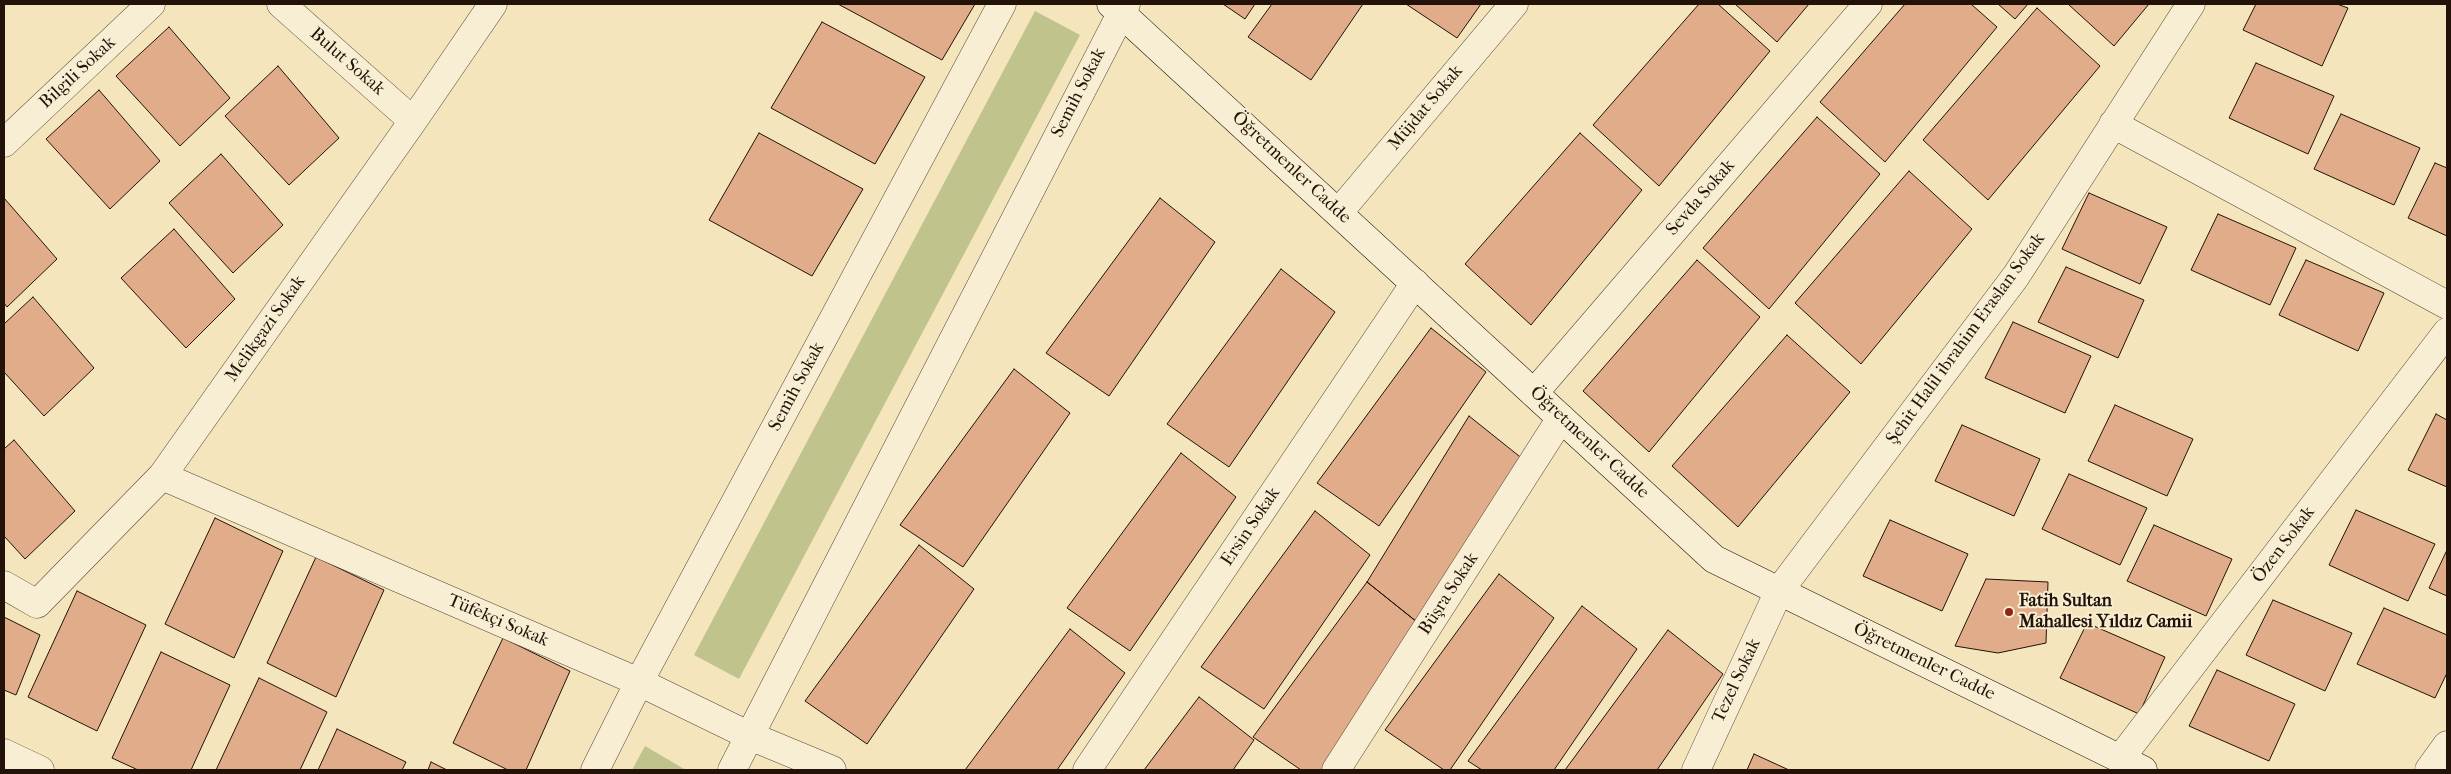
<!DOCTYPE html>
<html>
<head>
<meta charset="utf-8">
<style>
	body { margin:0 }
	#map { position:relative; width:2451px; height:774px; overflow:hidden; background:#f5e5bc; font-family:"IM FELL French Canon",serif }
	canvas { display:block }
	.frame { position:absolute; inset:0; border:5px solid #221208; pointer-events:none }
</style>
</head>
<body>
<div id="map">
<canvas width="2451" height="774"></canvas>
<div class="frame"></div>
</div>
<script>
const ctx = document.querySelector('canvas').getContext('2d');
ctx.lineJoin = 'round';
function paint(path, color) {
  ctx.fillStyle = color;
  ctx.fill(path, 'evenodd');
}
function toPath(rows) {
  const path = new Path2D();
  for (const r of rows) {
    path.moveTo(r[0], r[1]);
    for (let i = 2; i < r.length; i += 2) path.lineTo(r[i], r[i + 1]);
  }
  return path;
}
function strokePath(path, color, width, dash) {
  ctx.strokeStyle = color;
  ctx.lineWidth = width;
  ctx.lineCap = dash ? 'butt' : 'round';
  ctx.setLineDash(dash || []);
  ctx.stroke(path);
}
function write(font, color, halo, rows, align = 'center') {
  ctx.font = font + ' "IM FELL French Canon",serif';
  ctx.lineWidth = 4;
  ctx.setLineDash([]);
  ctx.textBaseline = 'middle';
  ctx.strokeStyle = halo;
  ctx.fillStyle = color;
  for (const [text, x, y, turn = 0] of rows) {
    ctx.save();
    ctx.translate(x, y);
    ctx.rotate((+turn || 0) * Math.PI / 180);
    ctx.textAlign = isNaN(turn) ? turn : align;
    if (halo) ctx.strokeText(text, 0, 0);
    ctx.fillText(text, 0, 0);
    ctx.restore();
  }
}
paint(toPath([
	[1035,11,1080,35,739,679,694,655],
	[645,746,686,770,632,770]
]), '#c1c38d');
const building = toPath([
	[838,4,975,4,942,60,838,4],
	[1223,4,1255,4,1245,19,1223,4],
	[1272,4,1363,4,1311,80,1248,37,1272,4],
	[1406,4,1481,4,1457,38,1406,4],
	[1699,4,1718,4,1770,51,1659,186,1593,125,1699,4],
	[1735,4,1809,4,1777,42,1735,4],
	[1905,4,1971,4,1997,27,1885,162,1820,102,1905,4],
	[1998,4,2028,4,2015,19,1998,4],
	[2068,4,2149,4,2114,46,2068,4],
	[2256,4,2337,4,2348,8,2322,66,2243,30,2256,4],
	[2037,8,2100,66,1988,200,1923,140,2037,8],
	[822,22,925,77,875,164,771,108,822,22],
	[169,27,230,98,180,146,116,76,169,27],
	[2256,63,2334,96,2308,154,2229,118,2256,63],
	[278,66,339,138,289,185,225,116,278,66],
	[99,90,160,161,110,209,46,139,99,90],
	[2341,114,2420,148,2394,205,2314,169,2341,114],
	[1817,117,1880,174,1769,309,1703,248,1817,117],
	[759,133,863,189,812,276,709,220,759,133],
	[1580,133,1642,190,1531,325,1465,264,1580,133],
	[221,154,283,225,233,273,169,203,221,154],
	[2435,163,2447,168,2447,236,2408,218,2435,163],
	[1909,171,1972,229,1861,364,1795,303,1909,171],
	[2089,193,2167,227,2140,284,2062,249,2089,193],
	[4,198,57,259,7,307,4,303,4,198],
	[1160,198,1215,242,1109,396,1046,353,1160,198],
	[2218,214,2296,248,2270,305,2191,270,2218,214],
	[174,229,235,299,186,348,121,278,174,229],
	[1697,260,1760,317,1649,452,1583,391,1697,260],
	[2306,260,2384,293,2358,351,2279,315,2306,260],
	[2066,267,2144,300,2118,358,2038,322,2066,267],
	[1281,269,1335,312,1229,467,1167,424,1281,269],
	[33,297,94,368,44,416,4,372,4,324,33,297],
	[2013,322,2091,356,2065,413,1985,378,2013,322],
	[1431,328,1486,372,1379,526,1317,483,1431,328],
	[1787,335,1850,392,1738,527,1672,466,1787,335],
	[1014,369,1070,413,963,567,900,525,1014,369],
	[2115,405,2193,439,2167,496,2088,461,2115,405],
	[2436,414,2447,420,2447,487,2408,470,2436,414],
	[1469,416,1524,460,1422,626,1367,582,1469,416],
	[1962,425,2040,459,2014,516,1935,481,1962,425],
	[14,440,75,511,25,559,4,536,4,449,14,440],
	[1181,453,1236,497,1130,651,1067,608,1181,453],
	[2069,474,2147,508,2120,565,2042,529,2069,474],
	[2356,510,2435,544,2408,601,2329,565,2356,510],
	[1315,511,1370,555,1264,709,1201,667,1315,511],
	[215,518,283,551,234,658,165,624,215,518],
	[1890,520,1968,554,1942,611,1863,576,1890,520],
	[2154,525,2232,559,2206,616,2127,581,2154,525],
	[919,545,974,589,867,744,805,701,919,545],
	[2447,550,2447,596,2429,588,2447,550],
	[316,557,384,590,336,697,267,663,316,557],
	[1499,574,1554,618,1450,770,1444,770,1385,730,1499,574],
	[1986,579,2048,582,2046,643,1998,653,1955,646,1986,579],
	[1367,582,1422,626,1322,770,1301,770,1253,737,1367,582],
	[77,591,146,625,97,731,28,697,77,591],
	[2273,600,2352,633,2325,691,2246,655,2273,600],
	[1582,606,1637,649,1554,770,1482,770,1468,761,1582,606],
	[2384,608,2447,635,2447,673,2435,698,2357,664,2384,608],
	[4,617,40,635,16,695,4,690,4,617],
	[2087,623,2165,657,2139,714,2060,678,2087,623],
	[1070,629,1125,673,1057,770,965,770,1070,629],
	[1668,630,1723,674,1657,770,1565,770,1668,630],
	[503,638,570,671,526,770,508,770,453,743,503,638],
	[161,652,230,685,191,770,138,770,112,758,161,652],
	[2217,670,2295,704,2269,761,2189,726,2217,670],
	[259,678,327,712,300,770,216,770,259,678],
	[1199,697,1254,740,1233,770,1144,770,1199,697],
	[337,729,406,762,402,770,318,770,337,729],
	[1754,754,1789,770,1747,770,1754,754],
	[431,762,447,770,428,770,431,762]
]);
paint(building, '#e0ac8a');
strokePath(building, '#221208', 1);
const street = toPath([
	[281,4,413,121],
	[2113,124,2447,305],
	[4,143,151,4],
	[1339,212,1514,4],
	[1534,393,1868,4],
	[162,476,639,682,750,736,832,770],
	[4,585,37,604,162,476,413,121,493,4],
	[4,753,40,770],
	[2120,759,2447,332],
	[595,770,639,682,1002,4],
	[732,770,1126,4],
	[1087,770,1415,283],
	[1336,770,1561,418],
	[1696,770,1779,591,2016,276,2191,4],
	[2429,770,2447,745]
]);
const secondary = toPath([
	[1111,4,1714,559,2143,770]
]);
strokePath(street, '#574735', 29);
strokePath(secondary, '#221208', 29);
strokePath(street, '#f8eed3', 28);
strokePath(secondary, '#f8eed3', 28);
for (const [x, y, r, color] of [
	[2009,612,5,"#8f2418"]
]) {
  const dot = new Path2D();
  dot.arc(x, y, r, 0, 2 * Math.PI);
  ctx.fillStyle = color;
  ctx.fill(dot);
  strokePath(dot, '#f8eed3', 2);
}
write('18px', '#221208', '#f8eed3', [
	["Bulut Sokak",347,62,41],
	["Bilgili Sokak",78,73,-43],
	["Semih Sokak",1079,93,-63],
	["Müjdat Sokak",1426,108,-50],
	["Öğretmenler Cadde",1291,168,43],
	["Sevda Sokak",1701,198,-49],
	["Melikgazi Sokak",266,329,-55],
	["Şehit Halil ibrahim Eraslan Sokak",1966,339,-54],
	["Semih Sokak",797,387,-62],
	["Öğretmenler Cadde",1589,443,43],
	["Ersin Sokak",1251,527,-56],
	["Özen Sokak",2284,545,-53],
	["Büşra Sokak",1449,594,-57],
	["Tüfekçi Sokak",498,621,23],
	["Öğretmenler Cadde",1924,662,26],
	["Tezel Sokak",1737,681,-65]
]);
write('bold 18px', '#221208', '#f8eed3', [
	["Fatih Sultan",2019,602],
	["Mahallesi Yıldız Camii",2019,623]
], 'left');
</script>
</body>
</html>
